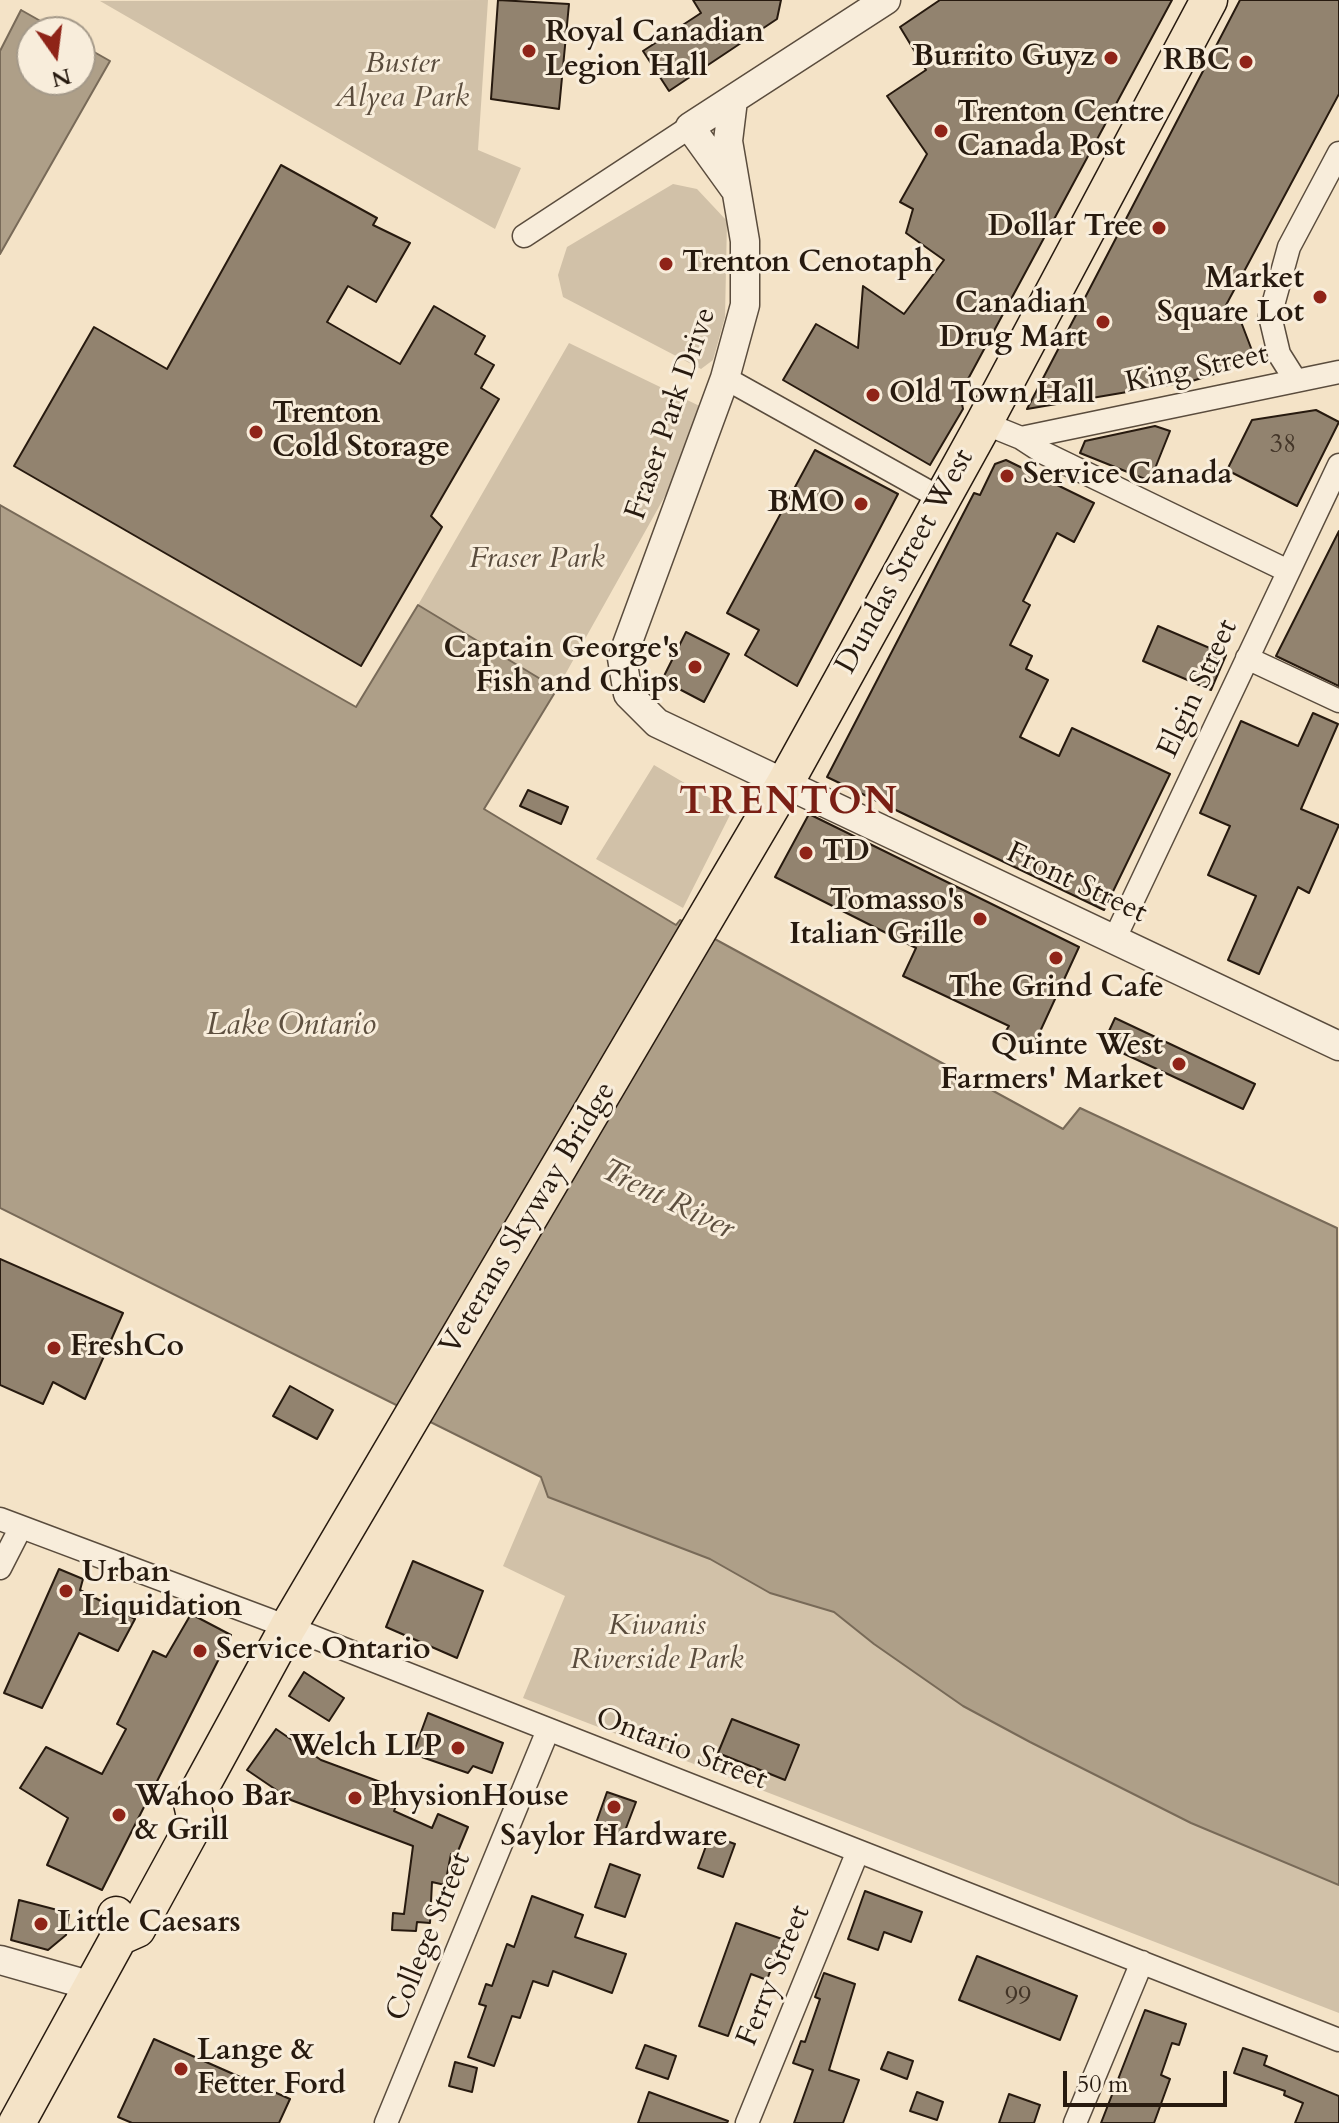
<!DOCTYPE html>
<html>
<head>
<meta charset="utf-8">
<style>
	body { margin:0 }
	#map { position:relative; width:1339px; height:2123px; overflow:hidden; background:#f4e3c7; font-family:Cardo,serif }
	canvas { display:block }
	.north { position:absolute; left:16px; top:16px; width:80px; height:80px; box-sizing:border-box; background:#f8eddb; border:2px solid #a49989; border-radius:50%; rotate:166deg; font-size:22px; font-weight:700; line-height:32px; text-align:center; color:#271a0f }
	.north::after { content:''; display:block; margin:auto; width:28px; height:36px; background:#8f2418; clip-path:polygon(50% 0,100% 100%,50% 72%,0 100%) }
	.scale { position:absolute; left:1063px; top:2071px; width:164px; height:36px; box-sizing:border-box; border:4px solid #271a0f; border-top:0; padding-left:10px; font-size:24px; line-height:28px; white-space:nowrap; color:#271a0f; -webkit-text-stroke:6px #f8eddb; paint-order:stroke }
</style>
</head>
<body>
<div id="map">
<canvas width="1339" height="2123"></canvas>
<div class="north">N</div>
<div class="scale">50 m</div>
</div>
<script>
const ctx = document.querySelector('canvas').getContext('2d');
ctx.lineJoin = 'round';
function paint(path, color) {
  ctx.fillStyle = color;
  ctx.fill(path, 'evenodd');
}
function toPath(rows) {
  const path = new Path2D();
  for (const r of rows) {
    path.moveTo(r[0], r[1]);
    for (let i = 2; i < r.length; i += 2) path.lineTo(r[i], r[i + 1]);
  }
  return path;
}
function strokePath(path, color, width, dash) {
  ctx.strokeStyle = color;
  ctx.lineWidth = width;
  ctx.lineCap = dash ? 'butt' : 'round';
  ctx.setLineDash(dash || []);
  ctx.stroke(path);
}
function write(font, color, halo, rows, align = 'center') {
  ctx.font = font + ' Cardo,serif';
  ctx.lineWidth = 6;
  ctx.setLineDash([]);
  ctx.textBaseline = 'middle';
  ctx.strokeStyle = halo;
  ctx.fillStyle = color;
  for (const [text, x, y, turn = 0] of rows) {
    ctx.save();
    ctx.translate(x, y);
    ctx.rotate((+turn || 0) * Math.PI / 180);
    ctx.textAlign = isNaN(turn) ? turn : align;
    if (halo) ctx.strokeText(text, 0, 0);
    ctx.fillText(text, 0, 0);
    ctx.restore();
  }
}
paint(toPath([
	[488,0,478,150,521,168,495,229,100,1],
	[673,184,697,189,727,221,725,317,713,360,701,369,563,297,558,275,567,247],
	[569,343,712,412,557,689,418,605],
	[654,765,732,811,683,908,596,859],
	[541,1477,710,1559,770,1593,834,1612,874,1644,963,1706,1030,1742,1191,1823,1339,1885,1339,2013,523,1698,565,1596,503,1566]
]), '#d1c1a8');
const water = toPath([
	[21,10,60,32,32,32,32,80,80,80,80,44,110,61,0,254,0,51,21,10],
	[0,505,356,707,418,605,557,689,484,809,676,925,680,920,1063,1129,1080,1108,1337,1228,1339,1885,1191,1823,1030,1742,963,1706,874,1644,834,1612,770,1593,710,1559,548,1497,541,1477,0,1208,0,505]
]);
paint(water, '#ae9f88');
strokePath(water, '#786a58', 2);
const building = toPath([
	[498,0,569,4,559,109,491,99,498,0],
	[693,0,781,0,777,19,669,91,643,51,701,13,693,0],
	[940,0,1172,0,960,394,963,409,930,465,783,380,816,324,858,348,863,286,904,314,944,260,906,233,913,209,900,202,927,154,887,96,926,70,900,27,940,0],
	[1240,0,1339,0,1339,94,1225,307,1238,314,1256,361,1192,381,1027,409,1240,0],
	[281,165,377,218,373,225,410,243,376,302,348,286,327,322,400,364,434,306,485,336,475,354,494,365,481,388,499,399,431,516,442,527,361,666,14,466,94,327,167,369,281,165],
	[1316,410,1339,422,1297,506,1227,470,1252,420,1316,410],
	[1155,426,1170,431,1150,481,1080,453,1085,441,1155,426],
	[815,450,898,494,797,686,745,655,759,630,727,613,815,450],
	[1006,460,1094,503,1074,542,1057,533,1023,601,1030,605,1010,645,1032,656,1026,669,1048,680,1020,737,1059,756,1072,728,1170,774,1104,910,827,777,974,493,980,495,995,464,1006,460],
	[1339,531,1339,686,1276,656,1339,531],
	[1158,626,1226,655,1211,690,1143,661,1158,626],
	[686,632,729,654,704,702,662,680,686,632],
	[1313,713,1338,724,1301,809,1339,825,1309,893,1298,887,1259,974,1228,960,1256,896,1208,875,1230,826,1200,813,1241,721,1298,746,1313,713],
	[528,790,568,807,561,824,520,806,528,790],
	[809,814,1079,947,1032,1049,1002,1037,1009,1026,903,976,916,948,775,877,809,814],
	[1115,1018,1255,1084,1243,1109,1103,1044,1115,1018],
	[0,1259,123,1313,85,1399,53,1382,43,1404,0,1385,0,1259],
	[290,1386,333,1410,317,1439,273,1416,290,1386],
	[413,1561,483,1591,457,1658,386,1627,413,1561],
	[59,1569,83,1579,80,1590,135,1619,118,1651,79,1633,42,1708,4,1693,59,1569],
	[191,1614,231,1635,102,1890,47,1865,68,1818,20,1788,46,1747,102,1774,126,1729,117,1724,153,1651,166,1657,191,1614],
	[304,1672,344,1698,329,1721,289,1696,304,1672],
	[428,1713,503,1743,492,1773,473,1766,468,1773,413,1754,428,1713],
	[732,1719,799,1745,785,1780,718,1753,732,1719],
	[276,1729,321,1760,402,1790,394,1811,432,1828,438,1814,468,1827,456,1856,451,1854,445,1885,432,1882,430,1923,417,1922,416,1931,392,1930,393,1913,404,1914,413,1846,291,1800,247,1770,276,1729],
	[607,1792,636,1802,623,1836,595,1826,607,1792],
	[710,1835,735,1844,723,1877,698,1868,710,1835],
	[610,1864,640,1875,625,1917,595,1907,610,1864],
	[865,1891,922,1912,911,1942,884,1932,878,1950,848,1939,865,1891],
	[532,1896,583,1915,575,1937,626,1954,612,1993,553,1971,548,1986,533,1981,520,2018,512,2016,494,2066,468,2057,486,2006,479,2004,486,1984,492,1986,507,1944,514,1947,532,1896],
	[19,1900,69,1913,66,1935,48,1950,11,1940,19,1900],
	[736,1923,782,1939,767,1980,751,1974,728,2036,699,2026,736,1923],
	[977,1956,1077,1996,1060,2040,959,2000,977,1956],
	[824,1973,855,1984,829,2070,859,2080,843,2123,794,2123,813,2070,793,2063,801,2041,805,2042,820,1999,815,1997,824,1973],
	[1145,2010,1186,2024,1179,2045,1172,2043,1161,2075,1170,2079,1154,2123,1101,2123,1145,2010],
	[154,2039,290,2099,279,2123,132,2123,118,2117,154,2039],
	[645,2045,676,2056,668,2079,636,2068,645,2045],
	[1243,2048,1267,2056,1264,2065,1339,2096,1339,2123,1295,2123,1303,2103,1284,2095,1285,2091,1234,2073,1243,2048],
	[888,2052,913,2061,907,2079,881,2069,888,2052],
	[455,2062,477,2068,472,2092,449,2086,455,2062],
	[649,2092,728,2121,727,2123,638,2123,649,2092],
	[917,2092,943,2102,937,2120,910,2111,917,2092],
	[1009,2094,1040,2105,1034,2123,999,2123,1009,2094]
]);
paint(building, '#92836f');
strokePath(building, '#271a0f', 2);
const minor = toPath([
	[524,236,690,127],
	[725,378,940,498],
	[1296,381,1279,354,1270,316,1289,247,1339,153],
	[984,423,1021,438,1044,453,1288,571],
	[1021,438,1339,372],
	[1247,658,1339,701],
	[1114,940,1339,465],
	[0,1519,288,1627,1339,2040],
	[0,1568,21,1527],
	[386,2123,548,1730],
	[747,2123,858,1851],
	[1075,2123,1142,1962]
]);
const tertiary = toPath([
	[733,100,728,141,745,241,745,305,725,378,622,658,628,694,657,723,1339,1046],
	[734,188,690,127,886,0],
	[0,1960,92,1986]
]);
const primary = toPath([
	[119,1937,137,1929,196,1821,192,1803,288,1627,784,785,984,423,1209,0],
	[17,2123,119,1937,116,1915]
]);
strokePath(minor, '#5a4c3d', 25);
strokePath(tertiary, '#5a4c3d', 31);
strokePath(primary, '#271a0f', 39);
strokePath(minor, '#f8eddb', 22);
strokePath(tertiary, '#f8eddb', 28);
strokePath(primary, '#f4e3c7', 36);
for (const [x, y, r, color] of [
	[529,51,8,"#8f2418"],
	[1111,58,8,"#8f2418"],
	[1246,62,8,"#8f2418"],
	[941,131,8,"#8f2418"],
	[1159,228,8,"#8f2418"],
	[666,264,8,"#8f2418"],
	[1320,297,8,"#8f2418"],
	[1103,322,8,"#8f2418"],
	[873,395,8,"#8f2418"],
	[256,432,8,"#8f2418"],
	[1007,476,8,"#8f2418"],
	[861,504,8,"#8f2418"],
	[695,667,8,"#8f2418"],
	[806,853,8,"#8f2418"],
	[980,919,8,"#8f2418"],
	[1056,958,8,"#8f2418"],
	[1179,1064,8,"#8f2418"],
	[54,1348,8,"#8f2418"],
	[66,1591,8,"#8f2418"],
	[200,1651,8,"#8f2418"],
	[458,1748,8,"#8f2418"],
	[355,1798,8,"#8f2418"],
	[614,1807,8,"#8f2418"],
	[119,1815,8,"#8f2418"],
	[41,1924,8,"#8f2418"],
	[181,2069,8,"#8f2418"]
]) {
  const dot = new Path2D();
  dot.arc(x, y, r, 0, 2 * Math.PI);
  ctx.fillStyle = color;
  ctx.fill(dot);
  strokePath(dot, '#f8eddb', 3);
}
write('26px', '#423427', null, [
	["38",1283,446],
	["99",1018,1998]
]);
write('bold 30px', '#271a0f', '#f8eddb', [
	["Royal Canadian",545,34],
	["Legion Hall",545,68],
	["Burrito Guyz",1095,58,"right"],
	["RBC",1230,62,"right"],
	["Trenton Centre",957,114],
	["Canada Post",957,148],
	["Dollar Tree",1143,228,"right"],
	["Trenton Cenotaph",682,264],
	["Market",1304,280,"right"],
	["Square Lot",1304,314,"right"],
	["Canadian",1087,305,"right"],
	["Drug Mart",1087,339,"right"],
	["Old Town Hall",889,395],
	["Trenton",272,415],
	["Cold Storage",272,449],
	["Service Canada",1023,476],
	["BMO",845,504,"right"],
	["Captain George's",679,650,"right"],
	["Fish and Chips",679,684,"right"],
	["TD",822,853],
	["Tomasso's",964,902,"right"],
	["Italian Grille",964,936,"right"],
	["The Grind Cafe",1056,989,"center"],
	["Quinte West",1163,1047,"right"],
	["Farmers' Market",1163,1081,"right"],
	["FreshCo",70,1348],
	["Urban",82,1574],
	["Liquidation",82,1608],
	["Service Ontario",216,1651],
	["Welch LLP",442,1748,"right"],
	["Wahoo Bar",135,1798],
	["& Grill",135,1832],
	["PhysionHouse",371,1798],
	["Saylor Hardware",614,1838,"center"],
	["Little Caesars",57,1924],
	["Lange &",197,2052],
	["Fetter Ford",197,2086]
], 'left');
write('italic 30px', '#5a4c3d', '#f8eddb', [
	["Buster",402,65],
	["Alyea Park",402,99],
	["Fraser Park",537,560],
	["Kiwanis",657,1627],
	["Riverside Park",657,1661]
]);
write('30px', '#271a0f', '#f8eddb', [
	["King Street",1197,370,-12],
	["Fraser Park Drive",672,414,-71],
	["Dundas Street West",906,562,-61],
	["Elgin Street",1199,689,-65],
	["Front Street",1076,884,25],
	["Veterans Skyway Bridge",529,1219,-59],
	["Ontario Street",681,1750,21],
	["College Street",430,1937,-68],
	["Ferry Street",775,1976,-68]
]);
write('italic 32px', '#5d4f3f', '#f8eddb', [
	["Lake Ontario",291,1027],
	["Trent River",667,1201,26]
]);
ctx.letterSpacing = '2px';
write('bold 38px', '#7a1f14', '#f8eddb', [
	["TRENTON",789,804]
]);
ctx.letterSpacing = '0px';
</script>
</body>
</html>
